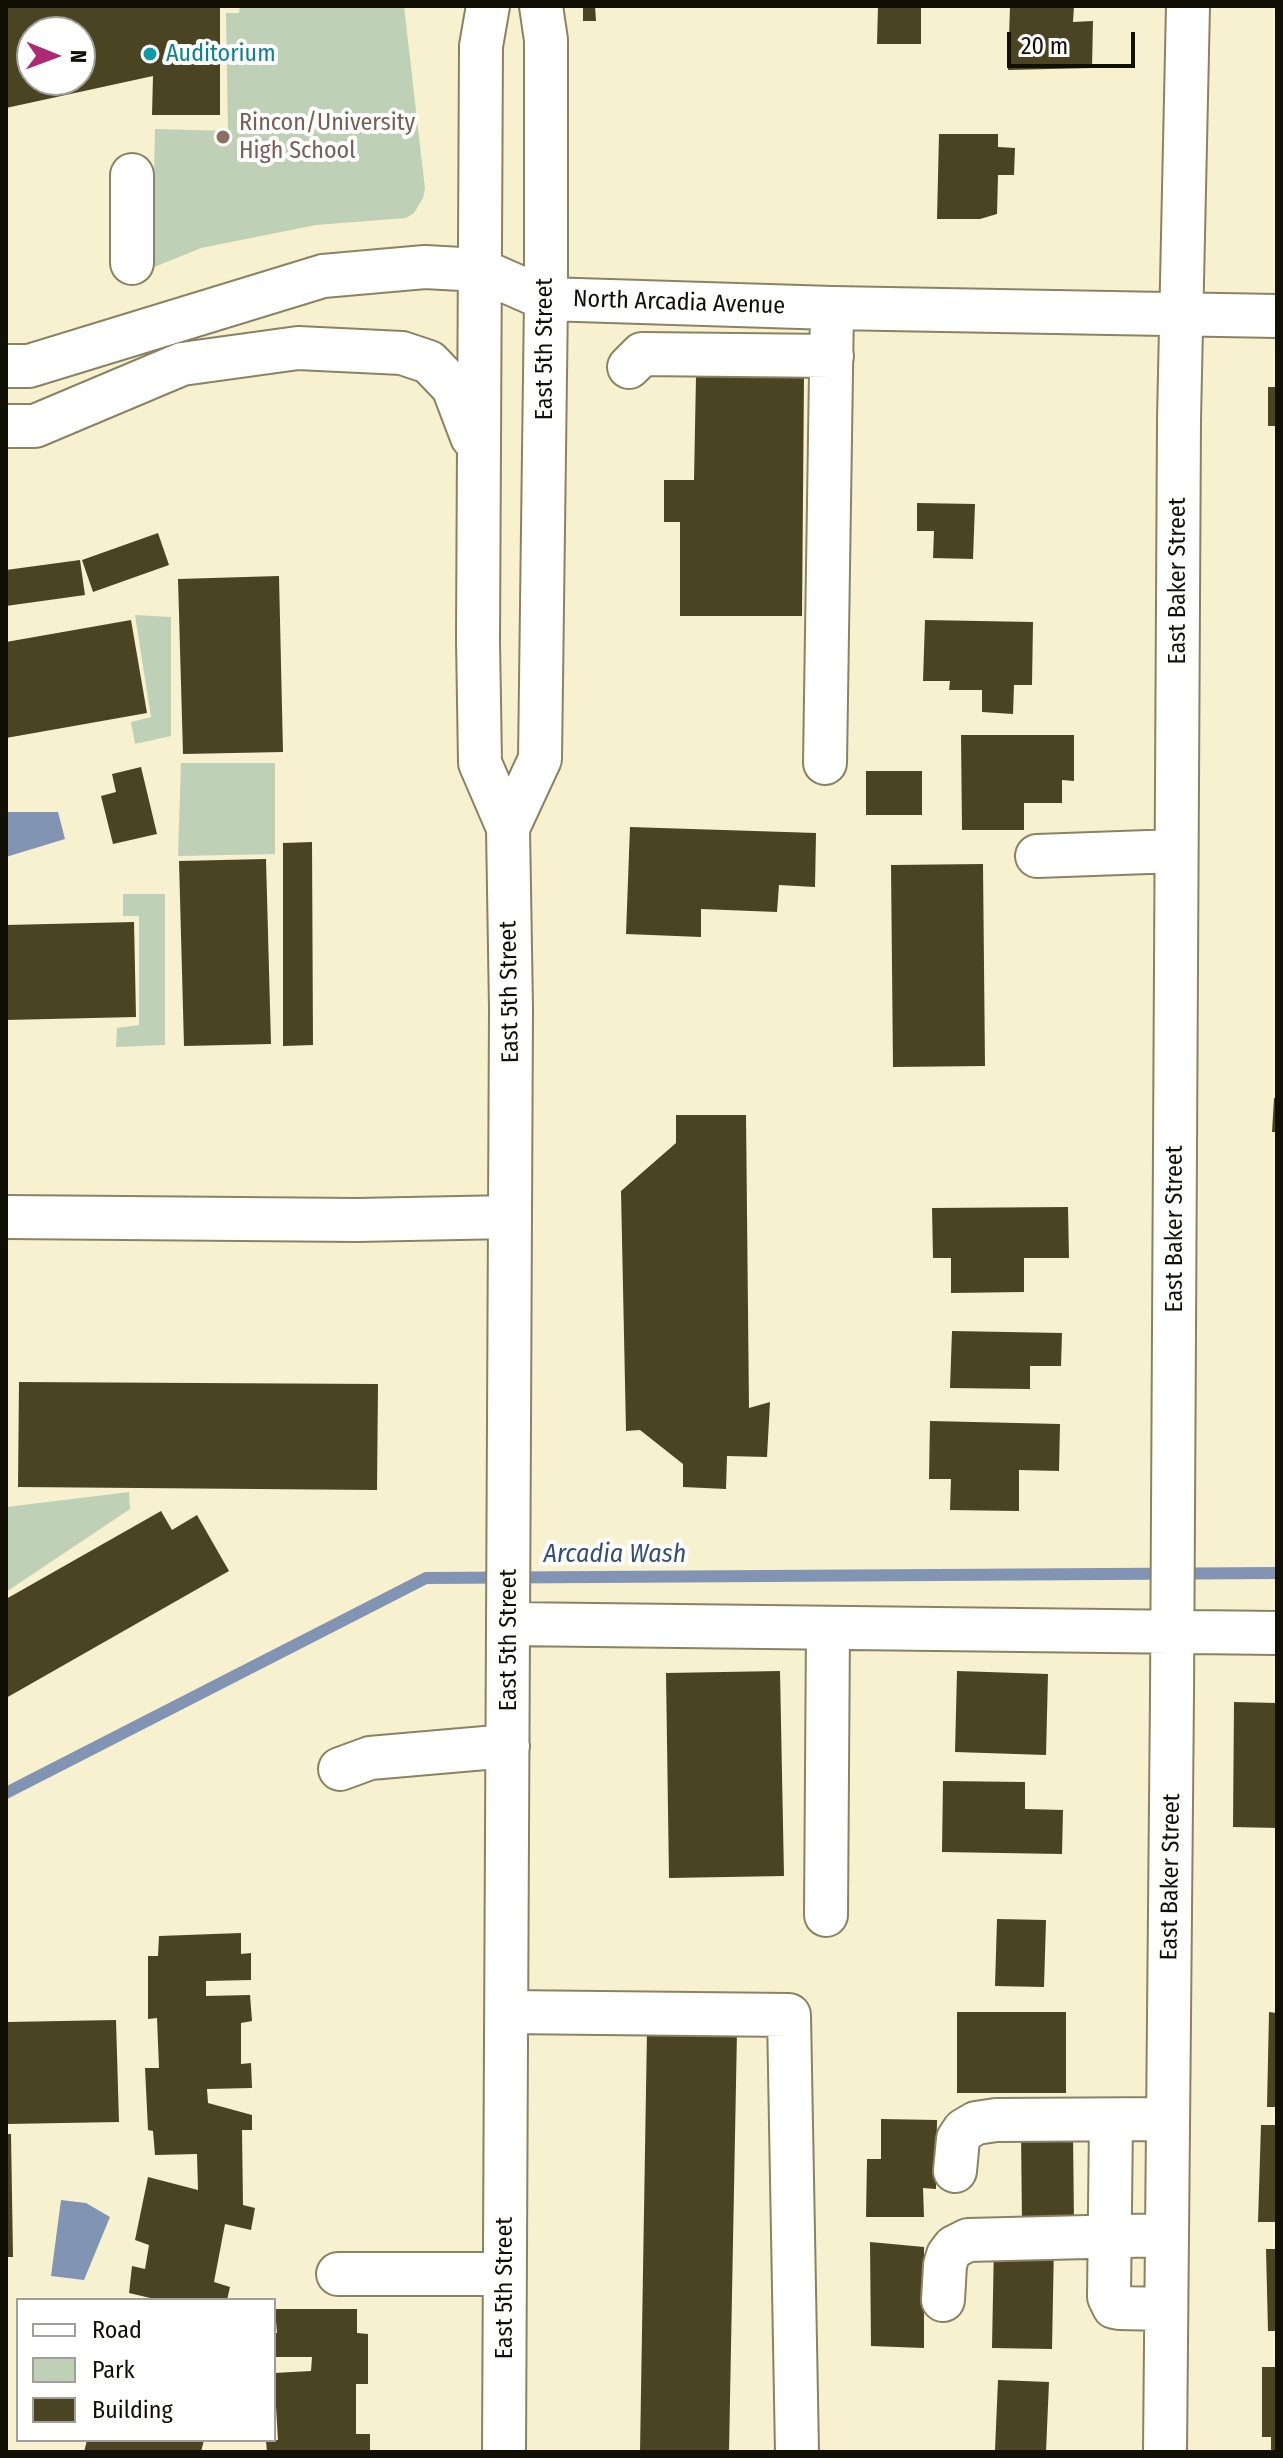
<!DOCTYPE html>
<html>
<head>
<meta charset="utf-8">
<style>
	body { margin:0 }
	#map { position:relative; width:1283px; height:2458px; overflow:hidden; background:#f8f1cf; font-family:"Fira Sans Condensed",sans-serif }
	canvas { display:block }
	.frame { position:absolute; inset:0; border:8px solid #120f05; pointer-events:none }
	.legend { position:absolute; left:16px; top:2298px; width:260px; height:144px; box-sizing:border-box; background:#fff; border:2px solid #a09f9b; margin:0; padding:10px 14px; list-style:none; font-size:24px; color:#120f05 }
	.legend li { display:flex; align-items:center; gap:16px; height:40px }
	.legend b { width:40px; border:2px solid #a09f9b }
	.north { position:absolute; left:16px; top:16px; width:80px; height:80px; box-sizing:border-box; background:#fff; border:2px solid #a09f9b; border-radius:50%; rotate:91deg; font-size:22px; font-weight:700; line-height:32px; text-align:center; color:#120f05 }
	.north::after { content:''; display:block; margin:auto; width:28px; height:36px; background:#ae2a74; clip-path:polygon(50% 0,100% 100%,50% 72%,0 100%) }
	.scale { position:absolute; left:1007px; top:32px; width:128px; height:36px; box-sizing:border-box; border:4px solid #120f05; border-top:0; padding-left:10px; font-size:24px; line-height:28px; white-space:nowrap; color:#120f05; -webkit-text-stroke:6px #fff; paint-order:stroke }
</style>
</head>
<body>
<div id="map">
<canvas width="1283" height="2458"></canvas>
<div class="frame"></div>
<ul class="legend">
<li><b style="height:10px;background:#fff"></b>Road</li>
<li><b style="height:22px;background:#bed0b5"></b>Park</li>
<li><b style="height:22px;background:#4b4423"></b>Building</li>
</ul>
<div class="north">N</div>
<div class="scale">20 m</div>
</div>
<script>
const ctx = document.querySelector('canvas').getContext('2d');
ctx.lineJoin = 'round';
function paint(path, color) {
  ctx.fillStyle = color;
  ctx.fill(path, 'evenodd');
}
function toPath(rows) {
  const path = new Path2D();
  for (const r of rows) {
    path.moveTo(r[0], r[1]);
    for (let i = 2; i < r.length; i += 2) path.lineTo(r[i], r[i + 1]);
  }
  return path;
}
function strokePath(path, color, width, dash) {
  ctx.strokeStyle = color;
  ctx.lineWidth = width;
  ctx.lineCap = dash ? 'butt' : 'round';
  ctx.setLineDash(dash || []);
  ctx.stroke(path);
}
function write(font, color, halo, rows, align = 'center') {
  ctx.font = font + ' "Fira Sans Condensed",sans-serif';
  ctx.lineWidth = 8;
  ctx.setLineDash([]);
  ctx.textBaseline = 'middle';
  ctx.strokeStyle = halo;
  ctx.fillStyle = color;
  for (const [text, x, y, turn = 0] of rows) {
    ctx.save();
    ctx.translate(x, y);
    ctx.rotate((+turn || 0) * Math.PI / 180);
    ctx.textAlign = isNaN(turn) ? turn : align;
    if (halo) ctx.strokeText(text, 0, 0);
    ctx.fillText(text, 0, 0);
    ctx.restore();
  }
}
paint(toPath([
	[240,6,404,6,425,189,423,198,414,213,406,218,316,225,201,248,152,268,155,129,228,131,226,13,239,13],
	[135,615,171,617,171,736,135,744,131,722,151,717],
	[181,763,275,763,275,854,178,856],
	[123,894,165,894,165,1045,116,1047,117,1028,139,1025,139,916,123,916],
	[129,1492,130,1509,6,1592,7,1507]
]), '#bed0b5');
paint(toPath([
	[6,812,58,812,65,839,6,857],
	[61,2200,86,2203,110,2217,84,2280,51,2276]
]), '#8294b3');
strokePath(toPath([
	[6,1793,426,1578,1277,1573]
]), '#8294b3', 12);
paint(toPath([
	[6,6,220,6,220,115,152,115,153,76,6,108],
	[32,32,80,32,80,80,32,80],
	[583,6,595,6,596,21,583,21],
	[878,6,921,6,921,44,877,44],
	[1010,6,1074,6,1073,22,1093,21,1092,68,1008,70],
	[939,134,998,134,998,147,1015,148,1014,175,998,175,997,214,980,219,937,219],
	[696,376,804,377,802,616,680,616,680,522,664,522,664,480,694,480],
	[1268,387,1277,387,1277,426,1268,426],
	[917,503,975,504,973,559,933,558,934,531,917,531],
	[158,533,169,565,93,592,82,560],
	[80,560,85,595,6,606,6,570],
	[279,576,283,752,183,754,178,579],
	[131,620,147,713,6,738,6,642],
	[925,620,1033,622,1032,685,1014,685,1013,714,982,712,982,690,949,690,950,681,923,681],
	[961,735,1074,735,1074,781,1062,780,1062,803,1024,803,1024,830,962,830],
	[141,767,157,834,113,844,101,796,116,792,112,774],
	[866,771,922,771,922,815,866,815],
	[630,827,816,833,815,887,779,885,777,912,701,909,701,937,626,934],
	[312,842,313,1045,283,1046,283,843],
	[266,859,271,1044,184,1046,179,861],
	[983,864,985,1066,893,1067,891,865],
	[134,922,136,1017,6,1020,6,925],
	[1274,1098,1277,1098,1277,1132,1272,1132],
	[676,1115,746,1115,749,1408,770,1402,767,1457,727,1456,726,1489,683,1487,683,1464,640,1430,626,1431,621,1191,676,1143],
	[1068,1207,1069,1258,1024,1258,1024,1292,951,1293,951,1258,933,1258,932,1208],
	[952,1331,1062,1333,1061,1366,1030,1366,1030,1389,950,1388],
	[19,1382,378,1384,377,1490,18,1487],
	[930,1421,1060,1424,1059,1471,1019,1470,1019,1511,950,1510,951,1479,929,1479],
	[161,1511,172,1530,197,1515,229,1571,6,1698,6,1599],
	[780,1671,784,1876,669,1878,666,1673],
	[957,1671,1048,1674,1046,1755,955,1752],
	[1234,1702,1277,1703,1277,1828,1233,1827],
	[943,1781,1025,1782,1025,1809,1063,1810,1062,1854,942,1852],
	[997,1919,1046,1920,1044,1987,995,1986],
	[241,1933,241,1954,251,1953,251,1980,206,1981,206,1996,250,1995,252,2021,241,2023,241,2064,251,2063,252,2088,207,2089,208,2103,252,2115,252,2130,242,2130,243,2205,255,2208,251,2230,225,2224,214,2282,230,2287,227,2300,159,2300,129,2293,132,2266,145,2269,149,2245,135,2240,148,2177,198,2190,197,2154,155,2155,153,2131,148,2130,145,2068,159,2068,157,2018,148,2019,148,1956,158,1956,159,1936],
	[957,2012,1066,2012,1066,2093,957,2093],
	[1269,2012,1277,2013,1277,2107,1267,2107],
	[116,2020,119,2122,6,2124,8,2022],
	[647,2030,737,2031,729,2452,640,2452],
	[881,2119,937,2120,936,2189,923,2188,924,2217,866,2217,867,2159,881,2159],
	[1261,2125,1277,2125,1277,2222,1258,2222],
	[1021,2132,1073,2132,1074,2223,1022,2224],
	[6,2134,11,2134,13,2257,6,2257],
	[870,2242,924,2247,924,2348,871,2346],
	[994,2242,1054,2244,1052,2349,992,2348],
	[1266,2249,1277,2249,1277,2331,1268,2331],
	[275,2309,357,2309,357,2333,368,2334,368,2384,356,2384,356,2434,370,2434,370,2452,267,2452,266,2441,278,2440,274,2373,311,2371,312,2357,274,2357,274,2333,277,2333],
	[1262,2367,1277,2367,1277,2452,1271,2452,1271,2437,1262,2437],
	[998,2380,1049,2382,1046,2452,995,2450],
	[87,2440,136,2441,204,2440,201,2452,84,2452]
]), '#4b4423');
const minor = toPath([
	[488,6,481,46,478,640,480,763,508,828,511,1009,504,2452],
	[132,263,132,175],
	[6,366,29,366,323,276,425,267,480,270,546,299,832,308,1277,316],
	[629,367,642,354,832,356],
	[6,426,35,426,182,364,298,348,402,353,429,362,453,387,472,437],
	[825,763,832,308],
	[508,828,540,759,546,299,546,40,541,6],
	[1037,856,1176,851],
	[6,1217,357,1220,510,1217],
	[509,1624,1277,1633],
	[340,1769,370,1758,508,1746],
	[826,1915,828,1628],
	[507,2012,789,2015,797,2452],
	[1111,2120,1109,2297,1114,2307,1119,2308,1166,2309],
	[955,2171,958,2139,964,2130,976,2123,996,2120,1168,2119],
	[338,2274,505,2274],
	[943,2300,945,2265,948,2255,954,2247,968,2240,1167,2235],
	[1165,2452,1172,1694,1179,420,1188,6]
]);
strokePath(minor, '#898364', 46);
strokePath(minor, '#fff', 42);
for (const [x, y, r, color] of [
	[150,54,8,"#0f9aa8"],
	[223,137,8,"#8d6e63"]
]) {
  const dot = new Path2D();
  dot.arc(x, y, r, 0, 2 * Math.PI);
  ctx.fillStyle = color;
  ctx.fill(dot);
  strokePath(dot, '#fff', 3);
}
write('24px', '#0d838f', '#fff', [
	["Auditorium",166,54]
], 'left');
write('24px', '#785e54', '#fff', [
	["Rincon/University",239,123],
	["High School",239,151]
], 'left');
write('24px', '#120f05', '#fff', [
	["North Arcadia Avenue",679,303,2],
	["East 5th Street",545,349,-90],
	["East Baker Street",1178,581,-90],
	["East 5th Street",510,992,-91],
	["East Baker Street",1175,1229,-90],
	["East 5th Street",509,1640,-90],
	["East Baker Street",1171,1877,-89],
	["East 5th Street",505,2288,-90]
]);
write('italic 26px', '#344d79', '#fff', [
	["Arcadia Wash",615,1555]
]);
</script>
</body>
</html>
